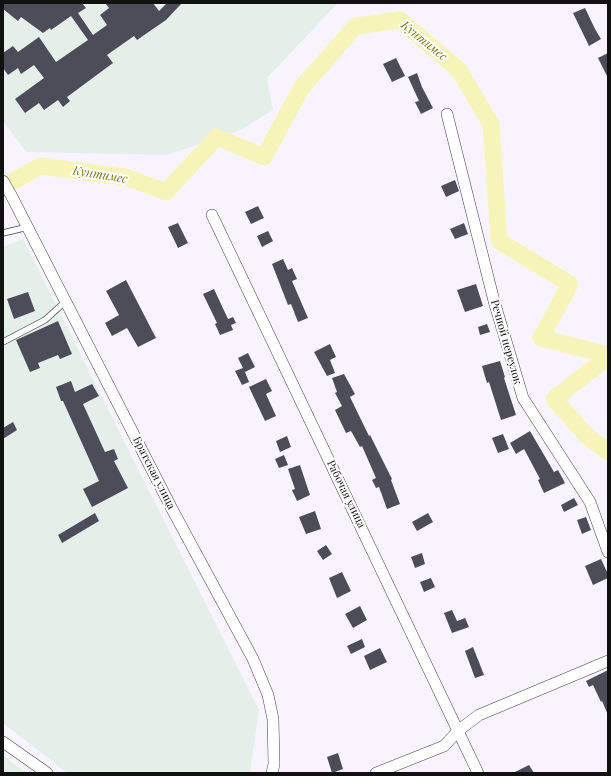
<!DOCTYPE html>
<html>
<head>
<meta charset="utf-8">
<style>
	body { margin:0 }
	#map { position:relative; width:611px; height:776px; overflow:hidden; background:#f8f4ff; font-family:"Playfair Display",serif }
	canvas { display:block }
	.frame { position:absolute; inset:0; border:4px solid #111; pointer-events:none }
</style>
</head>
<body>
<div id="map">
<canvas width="611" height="776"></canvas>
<div class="frame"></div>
</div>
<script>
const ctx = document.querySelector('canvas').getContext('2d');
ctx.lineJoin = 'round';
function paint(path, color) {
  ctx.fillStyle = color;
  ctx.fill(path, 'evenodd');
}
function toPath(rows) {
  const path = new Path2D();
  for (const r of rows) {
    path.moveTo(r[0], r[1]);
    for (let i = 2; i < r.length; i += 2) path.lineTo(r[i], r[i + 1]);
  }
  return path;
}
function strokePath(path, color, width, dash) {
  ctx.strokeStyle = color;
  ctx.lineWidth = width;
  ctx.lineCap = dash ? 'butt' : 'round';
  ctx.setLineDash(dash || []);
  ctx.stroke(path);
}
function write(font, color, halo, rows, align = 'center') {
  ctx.font = font + ' "Playfair Display",serif';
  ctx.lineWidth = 4;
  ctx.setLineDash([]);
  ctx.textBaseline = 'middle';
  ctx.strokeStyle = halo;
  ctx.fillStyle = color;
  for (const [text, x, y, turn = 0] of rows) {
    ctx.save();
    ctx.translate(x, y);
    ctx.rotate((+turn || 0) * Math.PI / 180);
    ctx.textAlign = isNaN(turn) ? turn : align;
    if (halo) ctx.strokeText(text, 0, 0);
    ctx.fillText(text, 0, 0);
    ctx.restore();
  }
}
paint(toPath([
	[3,3,338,3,267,78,273,110,241,130,167,155,26,152,3,121],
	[23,239,259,710,250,773,67,773,3,723,3,247],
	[3,755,26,773,3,773]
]), '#e5efea');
strokePath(toPath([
	[3,187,40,166,125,177,166,192,217,137,264,157,302,87,356,26,400,20,459,70,491,124,499,241,570,284,541,338,608,355],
	[608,357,554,399,587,436,608,452]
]), '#f6f4b9', 17);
paint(toPath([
	[3,3,82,3,86,8,78,13,93,35,107,25,100,15,109,8,105,3,153,3,159,11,167,3,182,3,166,20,137,40,134,36,107,55,113,63,67,97,70,101,63,107,58,100,44,110,39,103,25,113,15,99,44,78,34,65,21,74,18,68,8,75,3,68,3,53,13,46,18,52,39,37,56,62,88,40,71,16,51,30,50,28,43,33,21,17,18,21,3,9],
	[585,8,595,29,601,39,589,46,573,13],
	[608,53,608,78,598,58],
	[396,58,405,76,392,82,383,64],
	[417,73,422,87,433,108,421,114,415,102,419,101,408,77],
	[455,180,459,191,446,197,441,186],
	[258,206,264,218,251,224,245,212],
	[178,223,188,243,178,248,168,227],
	[464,223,468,234,455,239,450,229],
	[268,231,273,241,262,247,257,236],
	[283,259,288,270,292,268,297,279,292,281,308,318,298,322,291,304,288,305,272,264],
	[126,280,156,338,138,347,127,328,112,336,105,323,119,315,106,291],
	[476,284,483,306,465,312,457,290],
	[214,289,228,319,233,317,236,323,231,325,233,330,220,335,215,324,217,323,203,294],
	[28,292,35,311,14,319,7,299],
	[58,321,72,354,60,359,58,355,38,363,40,368,30,372,16,340],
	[487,324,490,332,480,335,478,327],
	[330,344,336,357,330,360,335,373,327,376,314,352],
	[248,353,255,367,245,372,249,382,242,385,235,371,243,368,238,358],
	[500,361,505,377,504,378,516,415,501,420,489,382,487,383,482,366],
	[344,374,355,394,350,397,369,436,370,435,392,479,391,480,400,504,387,509,379,487,376,488,372,480,376,478,362,446,360,447,351,431,346,433,335,410,342,406,335,393,337,392,332,378],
	[266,379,272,391,266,394,276,416,265,421,249,387],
	[71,381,75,392,92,384,99,396,83,404,105,452,114,449,118,459,114,461,128,488,92,507,83,489,99,481,63,401,61,401,56,387],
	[13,422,17,430,3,439,3,428],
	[530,431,554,472,558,470,565,483,544,493,538,480,540,479,524,449,516,454,510,443],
	[503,434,509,449,498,453,492,438],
	[287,436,291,447,280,452,276,441],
	[284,455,288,465,279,468,275,459],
	[300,465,310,495,297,501,292,490,295,489,288,469],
	[574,498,578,505,564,512,561,505],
	[315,511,321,529,306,534,299,517],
	[95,513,99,521,62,543,58,535],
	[428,513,433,522,417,531,412,522],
	[586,517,591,530,582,534,577,520],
	[326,545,332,554,323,560,317,551],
	[422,553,425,564,415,568,411,557],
	[601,559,608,574,608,578,593,585,585,566],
	[342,572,351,591,337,598,329,578],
	[431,578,435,587,424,592,420,582],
	[360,606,367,620,353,628,345,614],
	[452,610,457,621,465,618,469,627,452,633,444,613],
	[362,639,365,647,351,654,347,646],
	[473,647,484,675,475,678,465,651],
	[380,648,387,662,370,670,364,656],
	[608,670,608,715,602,701,601,702,593,685,589,687,586,681],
	[338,753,343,769,332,773,327,757],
	[529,765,534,773,513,773]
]), '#4d4d59');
const lane = toPath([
	[3,233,28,227],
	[3,342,45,320,66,301]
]);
const street = toPath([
	[447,114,494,301,523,398,590,502,608,552],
	[3,181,11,195,172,509,253,659,268,695,273,719,274,764,272,773],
	[212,215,478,773],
	[3,742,47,773],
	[376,773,444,746,459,730,479,715,608,661]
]);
strokePath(lane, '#444', 7);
strokePath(street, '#444', 12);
strokePath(lane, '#fff', 5.5);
strokePath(street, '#fff', 11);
write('11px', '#111', '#fff', [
	["Речной переулок",506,342,74],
	["Братская улица",154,473,63],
	["Рабочая улица",346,494,64]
]);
write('italic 12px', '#757816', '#fff', [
	["Кунтимес",424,41,39],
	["Кунтимес",100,175,9]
]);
</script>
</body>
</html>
